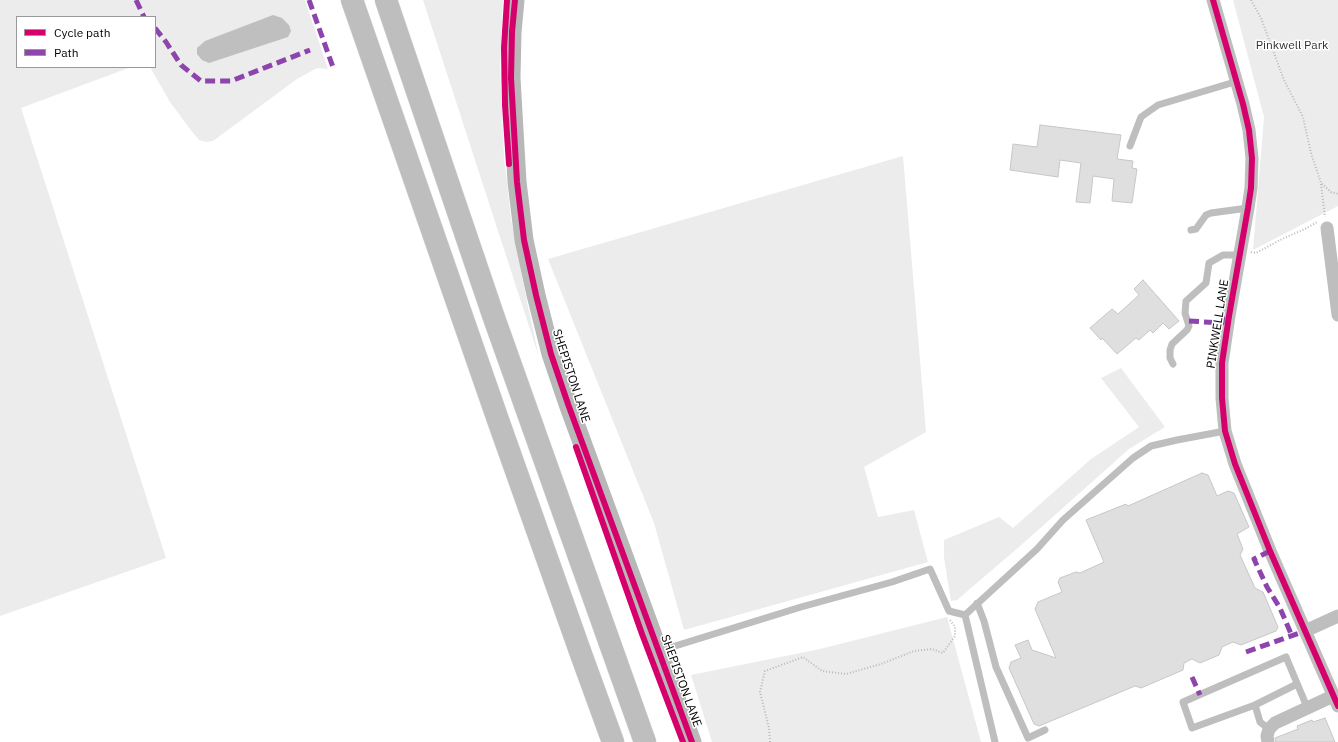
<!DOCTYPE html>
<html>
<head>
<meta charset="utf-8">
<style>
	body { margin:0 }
	#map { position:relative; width:1338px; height:742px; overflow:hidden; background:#fff; font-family:"IBM Plex Sans",sans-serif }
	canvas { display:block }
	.legend { position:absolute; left:16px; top:16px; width:140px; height:52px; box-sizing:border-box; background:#fff; border:1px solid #999; margin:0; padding:5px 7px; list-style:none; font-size:12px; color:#000 }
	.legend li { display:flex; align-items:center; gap:8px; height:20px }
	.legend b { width:20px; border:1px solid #999 }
</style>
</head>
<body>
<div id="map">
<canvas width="1338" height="742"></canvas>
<ul class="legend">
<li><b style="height:5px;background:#d6006c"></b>Cycle path</li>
<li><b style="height:5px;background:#8e44ad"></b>Path</li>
</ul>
</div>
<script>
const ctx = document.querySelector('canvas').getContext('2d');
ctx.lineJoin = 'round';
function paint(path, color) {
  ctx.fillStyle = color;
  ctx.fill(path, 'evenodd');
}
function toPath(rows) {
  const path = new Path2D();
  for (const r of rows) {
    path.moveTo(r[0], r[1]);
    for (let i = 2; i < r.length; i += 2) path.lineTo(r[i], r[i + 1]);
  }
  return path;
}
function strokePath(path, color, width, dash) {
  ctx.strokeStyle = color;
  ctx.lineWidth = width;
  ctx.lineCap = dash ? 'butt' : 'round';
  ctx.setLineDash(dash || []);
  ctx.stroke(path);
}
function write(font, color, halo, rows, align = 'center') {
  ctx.font = font + ' "IBM Plex Sans",sans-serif';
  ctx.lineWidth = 3;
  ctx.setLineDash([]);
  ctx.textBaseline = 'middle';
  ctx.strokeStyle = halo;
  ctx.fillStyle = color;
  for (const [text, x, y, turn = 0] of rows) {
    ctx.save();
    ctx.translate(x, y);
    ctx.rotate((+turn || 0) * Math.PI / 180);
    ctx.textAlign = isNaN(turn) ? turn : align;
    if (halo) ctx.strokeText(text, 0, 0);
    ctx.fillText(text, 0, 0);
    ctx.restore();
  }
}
paint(toPath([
	[0,0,305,0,328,69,317,68,297,79,213,141,206,142,199,140,190,129,170,102,150,67,155,67,155,17,17,17,17,67,131,67,21,108,166,558,0,616],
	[423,0,503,0,500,67,504,156,511,219,527,302,539,357],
	[1233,0,1338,0,1338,206,1253,250,1264,117],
	[903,156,926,432,864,467,878,517,914,510,928,562,684,630,654,523,548,259],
	[1121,368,1165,427,1129,449,1019,547,957,600,951,601,944,558,944,540,999,517,1013,528,1091,459,1139,427,1101,378],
	[947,617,981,742,712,742,691,675,820,649]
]), '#ececec');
paint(toPath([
	[273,15,282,18,289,25,291,31,288,37,209,63,202,60,197,54,197,48,205,41]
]), '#bfbfbf');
const building = toPath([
	[1040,125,1121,135,1117,159,1133,161,1132,168,1137,169,1132,203,1112,201,1114,179,1093,176,1090,203,1076,202,1081,163,1060,160,1058,177,1010,170,1013,144,1037,147,1040,125],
	[1143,280,1179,321,1169,329,1163,323,1153,333,1150,330,1139,340,1136,338,1117,354,1102,338,1101,340,1090,328,1112,309,1118,314,1139,295,1134,289,1143,280],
	[1202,473,1208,475,1217,496,1228,491,1234,493,1249,527,1237,534,1243,549,1240,555,1255,588,1263,592,1278,627,1276,631,1241,645,1233,642,1222,647,1219,655,1200,663,1192,659,1184,663,1183,670,1141,688,1135,686,1039,726,1034,724,1009,668,1011,662,1021,658,1015,645,1028,640,1032,650,1056,658,1035,609,1038,602,1062,592,1058,582,1060,578,1076,572,1080,573,1104,562,1086,520,1126,504,1128,506,1202,473],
	[1325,718,1335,742,1276,742,1275,738,1298,729,1297,726,1312,720,1313,722,1325,718]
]);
paint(building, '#dfdfdf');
strokePath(building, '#c7c7c7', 1);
const highway = toPath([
	[352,0,498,420,581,654,613,742],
	[386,0,493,315,645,742]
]);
strokePath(highway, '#dbdbdb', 23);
strokePath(toPath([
	[1251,0,1261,18,1284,80,1303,117,1311,153,1321,183,1331,192,1338,194],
	[1321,184,1325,217],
	[1251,252,1256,253,1282,239,1307,228,1317,222],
	[770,742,769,728,760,692,765,671,803,657,822,671,846,674,881,664,914,651,932,649,943,653,955,636,955,627,950,620]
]), '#b9b9b9', 2, [1, 2]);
strokePath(toPath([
	[1130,146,1141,117,1158,105,1238,81],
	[1191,230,1196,229,1206,215,1211,213,1248,208],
	[1173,364,1170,358,1170,350,1172,344,1187,330,1189,326,1185,313,1186,301,1206,283,1209,263,1223,255,1241,255],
	[977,603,984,621,996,667,1028,738,1045,730],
	[965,615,1037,549,1063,520,1133,458,1151,446,1177,440,1225,431],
	[965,615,995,742],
	[659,651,801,607,892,582,930,569,949,611,965,615],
	[1255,705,1297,684],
	[1269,729,1260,722,1255,705,1192,728,1183,702,1286,657,1307,707]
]), '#bebebe', 7);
strokePath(toPath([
	[1213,0,1243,104,1249,130,1252,158,1251,188,1248,208,1229,316,1222,363,1222,398,1225,431,1235,464,1270,551,1338,706],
	[1327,228,1338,315],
	[1305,631,1338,616],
	[1268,742,1267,736,1269,729,1275,723,1333,696]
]), '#bebebe', 13);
strokePath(toPath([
	[515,0,512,32,511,78,517,182,524,240,536,295,551,354,568,404,692,742]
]), '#b8b8b8', 19);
strokePath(highway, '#bebebe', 22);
strokePath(toPath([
	[136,0,144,17],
	[309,0,334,70],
	[155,28,166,42,181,65,201,81,231,81,310,50],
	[1189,321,1222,323,1223,315],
	[1270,551,1254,559,1267,587,1280,608,1292,636],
	[1246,652,1305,631],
	[1192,677,1200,695]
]), '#8e44ad', 5, [10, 5]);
strokePath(toPath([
	[507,0,504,48,505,105,509,164],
	[515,0,512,32,511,78,517,182,524,240,536,295,551,354,568,404,692,742],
	[1213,0,1243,104,1249,130,1252,158,1251,188,1248,208,1229,316,1222,363,1222,398,1225,431,1235,464,1270,551,1338,706],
	[576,447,642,634,683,742]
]), '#d6006c', 6);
write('12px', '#333', '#fff', [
	["Pinkwell Park",1292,46]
]);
write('12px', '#000', '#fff', [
	["PINKWELL LANE",1218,324,-81],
	["SHEPISTON LANE",571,376,72],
	["SHEPISTON LANE",681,681,70]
]);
</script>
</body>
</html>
